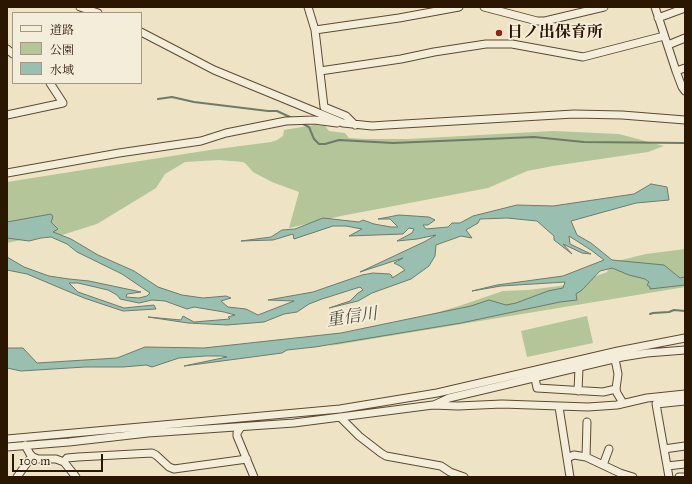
<!DOCTYPE html>
<html>
<head>
<meta charset="utf-8">
<style>
	body { margin:0 }
	#map { position:relative; width:692px; height:484px; overflow:hidden; background:#eee4c5; font-family:"IM FELL Great Primer","Noto Serif JP",serif }
	canvas { display:block }
	.frame { position:absolute; inset:0; border:8px solid #2b1602; pointer-events:none }
	.legend { position:absolute; left:12px; top:12px; width:130px; height:72px; box-sizing:border-box; background:#f4edd9; border:1px solid #a49783; margin:0; padding:5px 7px; list-style:none; font-size:12px; color:#2b1602 }
	.legend li { display:flex; align-items:center; gap:8px; height:20px }
	.legend b { width:20px; border:1px solid #a49783 }
	.scale { position:absolute; left:12px; top:454px; width:91px; height:18px; box-sizing:border-box; border:2px solid #2b1602; border-top:0; padding-left:5px; font-size:12px; line-height:14px; white-space:nowrap; color:#2b1602; -webkit-text-stroke:3px #f4edd9; paint-order:stroke }
</style>
</head>
<body>
<div id="map">
<canvas width="692" height="484"></canvas>
<div class="frame"></div>
<ul class="legend">
<li><b style="height:5px;background:#f4edd9"></b>道路</li>
<li><b style="height:11px;background:#b3c599"></b>公園</li>
<li><b style="height:11px;background:#99bfb1"></b>水域</li>
</ul>
<div class="scale">100 m</div>
</div>
<script>
const ctx = document.querySelector('canvas').getContext('2d');
ctx.lineJoin = 'round';
function paint(path, color) {
  ctx.fillStyle = color;
  ctx.fill(path, 'evenodd');
}
function toPath(rows) {
  const path = new Path2D();
  for (const r of rows) {
    path.moveTo(r[0], r[1]);
    for (let i = 2; i < r.length; i += 2) path.lineTo(r[i], r[i + 1]);
  }
  return path;
}
function strokePath(path, color, width, dash) {
  ctx.strokeStyle = color;
  ctx.lineWidth = width;
  ctx.lineCap = dash ? 'butt' : 'round';
  ctx.setLineDash(dash || []);
  ctx.stroke(path);
}
function write(font, color, halo, rows, align = 'center') {
  ctx.font = font + ' "IM FELL Great Primer","Noto Serif JP",serif';
  ctx.lineWidth = 4;
  ctx.setLineDash([]);
  ctx.textBaseline = 'middle';
  ctx.strokeStyle = halo;
  ctx.fillStyle = color;
  for (const [text, x, y, turn = 0] of rows) {
    ctx.save();
    ctx.translate(x, y);
    ctx.rotate((+turn || 0) * Math.PI / 180);
    ctx.textAlign = isNaN(turn) ? turn : align;
    if (halo) ctx.strokeText(text, 0, 0);
    ctx.fillText(text, 0, 0);
    ctx.restore();
  }
}
paint(toPath([
	[314,125,325,126,329,131,345,133,349,138,365,139,408,139,553,131,619,134,664,146,648,152,553,166,527,171,488,188,341,216,289,228,299,192,272,182,253,172,246,164,243,162,219,160,185,162,165,174,156,188,97,224,62,235,39,236,7,243,7,182,210,150,271,142,277,140,283,136,284,130],
	[685,249,685,287,329,346,462,305,503,291,528,290,575,284,607,272,613,262,646,254],
	[587,316,593,343,527,357,521,331]
]), '#b3c599');
const water = toPath([
	[651,184,667,187,669,200,636,203,571,221,577,235,591,243,612,260,664,265,680,278,685,277,685,285,650,289,650,287,647,285,649,282,645,279,629,275,612,268,600,271,582,290,576,294,577,300,560,302,461,323,315,347,287,350,282,353,184,366,227,357,222,356,205,356,179,358,152,367,146,365,123,367,85,367,21,371,7,368,7,348,23,348,37,363,117,358,145,347,204,348,341,333,471,306,489,300,506,305,516,303,548,291,563,288,565,282,501,286,472,291,497,285,563,276,604,260,591,250,569,236,570,244,591,254,582,253,563,244,572,254,554,240,554,236,537,221,507,218,480,219,478,223,466,230,472,238,461,236,436,245,435,256,429,266,411,279,372,293,358,301,329,308,350,301,358,293,363,290,360,287,322,299,309,304,297,312,284,314,264,322,227,325,188,323,148,317,181,320,183,316,194,322,230,319,228,317,235,315,224,312,194,307,187,309,165,301,152,300,139,303,120,299,117,295,108,290,78,283,69,283,78,292,124,308,154,305,156,309,123,311,84,298,27,274,7,270,7,257,24,267,49,276,69,279,89,281,141,292,127,294,126,297,139,298,147,296,150,293,122,274,77,252,67,244,51,237,41,238,29,241,7,238,7,222,51,214,53,217,51,222,58,229,53,232,71,239,98,255,134,271,158,287,182,295,203,298,226,296,231,298,221,301,228,307,246,309,258,315,294,301,268,300,313,292,362,275,373,273,390,274,392,276,392,278,405,270,400,266,394,263,403,258,360,272,426,241,436,235,417,239,397,241,412,233,414,229,409,228,403,234,349,236,362,229,346,226,333,226,294,239,293,234,273,240,241,241,271,237,282,230,295,229,323,218,359,222,363,220,374,224,391,227,398,227,390,219,378,219,399,215,429,217,435,220,428,225,423,225,426,229,448,227,452,223,460,223,473,216,517,205,553,206,634,194,651,184]
]);
paint(water, '#99bfb1');
strokePath(water, '#6d7b6b', 1);
strokePath(toPath([
	[158,99,172,97,194,102,268,111,277,111,292,118],
	[301,123,309,127,314,139,319,144,325,144,339,140,393,143,534,137,584,142,685,143],
	[650,314,653,313,669,312,674,310,685,311]
]), '#6d7b6b', 2);
const minor = toPath([
	[80,7,98,13],
	[308,7,315,30],
	[484,7,537,21,545,21,604,7],
	[655,7,676,71,682,87,685,91],
	[658,18,685,8],
	[141,32,214,70,343,123,372,126,387,125,574,114,622,115,685,120],
	[668,45,685,38],
	[7,49,13,54],
	[320,71,401,59,434,52,486,44,512,44,583,57,664,36],
	[676,71,685,68],
	[7,115,63,103,50,83],
	[355,125,346,116,324,107,315,30,399,18,459,7],
	[7,173,119,153,201,141,226,133,286,121,314,120,337,123],
	[615,359,618,374,616,389],
	[535,378,537,388,603,392,616,389,617,393,623,403],
	[578,391,579,368],
	[436,404,449,398,622,357,647,353,685,350],
	[559,407,570,477],
	[341,418,359,436,381,453,386,456,441,466,450,472,464,477],
	[241,427,237,433,237,436,254,477],
	[7,439,340,409,437,393,618,351,685,338],
	[25,445,30,454,33,457,38,459,56,459,64,462,76,477],
	[7,447,69,442,148,433,294,423,433,405,458,406,502,404,588,407,617,405,647,398,685,394],
	[664,449,685,446],
	[586,457,587,422],
	[567,458,574,455,586,457,620,473,633,477],
	[64,462,67,458,78,457,152,453,156,455,169,467,174,469,247,459],
	[603,465,609,449],
	[667,466,685,464],
	[17,477,32,456],
	[669,477,656,404,685,401],
	[679,477,684,477]
]);
strokePath(minor, '#5c4a33', 9);
strokePath(minor, '#f4edd9', 7);
for (const [x, y, r, color] of [
	[499,33,4,"#8f2418"]
]) {
  const dot = new Path2D();
  dot.arc(x, y, r, 0, 2 * Math.PI);
  ctx.fillStyle = color;
  ctx.fill(dot);
  strokePath(dot, '#f4edd9', 1.5);
}
write('bold 16px', '#2b1602', '#f4edd9', [
	["日ノ出保育所",507,33]
], 'left');
write('italic 17px', '#52513f', '#f4edd9', [
	["重信川",352,318,-8]
]);
</script>
</body>
</html>
